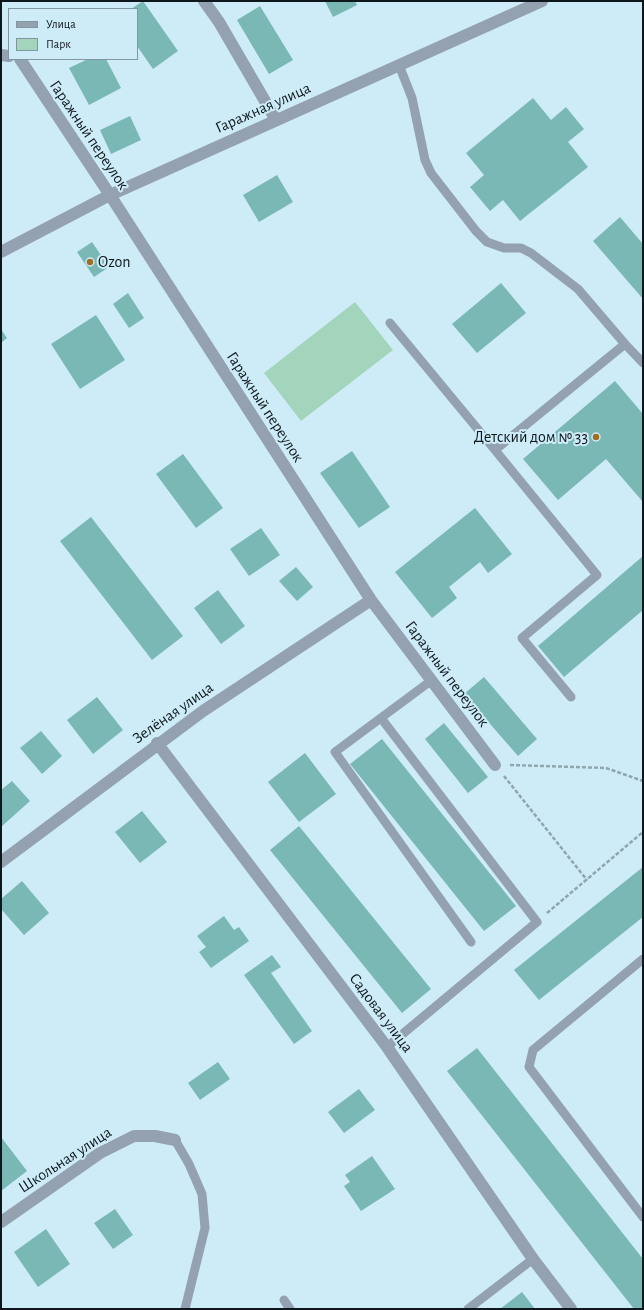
<!DOCTYPE html>
<html>
<head>
<meta charset="utf-8">
<style>
	body { margin:0 }
	#map { position:relative; width:644px; height:1310px; overflow:hidden; background:#ceecf7; font-family:"Alegreya Sans",sans-serif }
	canvas { display:block }
	.frame { position:absolute; inset:0; border:2px solid #0e181c; pointer-events:none }
	.legend { position:absolute; left:8px; top:8px; width:130px; height:52px; box-sizing:border-box; background:#ceecf7; border:1px solid #81979f; margin:0; padding:5px 7px; list-style:none; font-size:12px; color:#0e181c }
	.legend li { display:flex; align-items:center; gap:8px; height:20px }
	.legend b { width:20px; border:1px solid #81979f }
</style>
</head>
<body>
<div id="map">
<canvas width="644" height="1310"></canvas>
<div class="frame"></div>
<ul class="legend">
<li><b style="height:5px;background:#93a1b1"></b>Улица</li>
<li><b style="height:11px;background:#a3d5bc"></b>Парк</li>
</ul>
</div>
<script>
const ctx = document.querySelector('canvas').getContext('2d');
ctx.lineJoin = 'round';
function paint(path, color) {
  ctx.fillStyle = color;
  ctx.fill(path, 'evenodd');
}
function toPath(rows) {
  const path = new Path2D();
  for (const r of rows) {
    path.moveTo(r[0], r[1]);
    for (let i = 2; i < r.length; i += 2) path.lineTo(r[i], r[i + 1]);
  }
  return path;
}
function strokePath(path, color, width, dash) {
  ctx.strokeStyle = color;
  ctx.lineWidth = width;
  ctx.lineCap = dash ? 'butt' : 'round';
  ctx.setLineDash(dash || []);
  ctx.stroke(path);
}
function write(font, color, halo, rows, align = 'center') {
  ctx.font = font + ' "Alegreya Sans",sans-serif';
  ctx.lineWidth = 4;
  ctx.setLineDash([]);
  ctx.textBaseline = 'middle';
  ctx.strokeStyle = halo;
  ctx.fillStyle = color;
  for (const [text, x, y, turn = 0] of rows) {
    ctx.save();
    ctx.translate(x, y);
    ctx.rotate((+turn || 0) * Math.PI / 180);
    ctx.textAlign = isNaN(turn) ? turn : align;
    if (halo) ctx.strokeText(text, 0, 0);
    ctx.fillText(text, 0, 0);
    ctx.restore();
  }
}
paint(toPath([
	[355,302,393,350,301,421,264,373]
]), '#a3d5bc');
paint(toPath([
	[143,1,178,51,153,69,137,46,137,9,131,9],
	[325,1,355,1,357,5,333,17],
	[260,6,293,60,269,74,237,20],
	[88,59,106,59,121,88,89,105,69,68],
	[533,98,551,120,566,107,584,129,568,142,588,167,520,221,503,200,490,211,470,187,484,175,466,153],
	[130,116,141,140,111,154,100,130],
	[277,175,293,202,259,222,243,195],
	[620,217,643,244,643,299,593,241],
	[92,242,109,267,94,277,77,252],
	[501,283,526,313,477,353,452,324],
	[128,293,144,318,129,328,113,304],
	[96,315,125,360,80,389,51,344],
	[1,329,7,338,1,343],
	[615,381,643,414,643,502,606,459,558,500,523,459],
	[352,451,390,507,359,528,320,473],
	[183,454,223,508,196,528,156,474],
	[475,508,512,554,488,573,480,562,449,587,457,598,432,618,395,572],
	[91,517,183,636,152,660,60,541],
	[261,528,280,555,249,576,230,549],
	[643,556,643,610,564,677,538,646],
	[296,567,313,587,297,601,279,581],
	[218,590,245,626,221,644,194,608],
	[484,677,537,739,518,756,464,694],
	[97,697,123,730,93,754,67,720],
	[444,723,488,777,468,793,425,739],
	[41,731,62,756,42,774,20,748],
	[382,739,516,906,484,931,350,764],
	[305,753,336,794,299,822,268,782],
	[12,781,30,801,1,827,1,790],
	[142,811,167,842,140,863,115,832],
	[299,826,431,989,402,1013,270,850],
	[643,867,643,917,539,1000,514,970],
	[22,881,49,913,24,935,1,909,1,899],
	[224,916,234,930,239,927,249,941,211,968,199,952,206,947,197,936],
	[272,955,281,967,271,973,312,1031,294,1044,244,975],
	[477,1048,643,1259,643,1309,634,1309,447,1071],
	[218,1062,230,1079,200,1100,188,1083],
	[359,1089,375,1110,344,1133,328,1112],
	[1,1137,27,1171,1,1191],
	[372,1156,395,1189,361,1211,344,1186,350,1182,345,1175],
	[115,1209,133,1235,113,1249,94,1223],
	[46,1229,70,1264,38,1287,14,1252],
	[522,1292,535,1309,500,1309]
]), '#7ab8b5');
strokePath(toPath([
	[510,765,606,768,643,781],
	[504,776,587,880],
	[547,913,643,832]
]), '#8fa6af', 2.5, [4, 2]);
strokePath(toPath([
	[399,65,412,98,425,160,431,173,476,231,487,242,504,248,521,248,531,253,578,289,625,344],
	[390,323,495,450,625,344,643,363],
	[495,450,597,575,522,638,571,697],
	[432,680,335,752,471,942],
	[381,718,537,922,387,1047],
	[643,959,533,1050,529,1067,643,1217],
	[175,1140,189,1164,202,1194,205,1228,185,1309],
	[284,1300,290,1309],
	[468,1309,533,1259]
]), '#93a1b1', 9);
strokePath(toPath([
	[204,1,219,22,276,120],
	[1,55,9,56],
	[20,59,110,195,371,600,495,765],
	[1,252,110,195,542,1],
	[157,743,387,1047,533,1259,571,1309],
	[1,862,203,711,371,600],
	[1,1222,100,1153,134,1136,155,1136,175,1140]
]), '#93a1b1', 12);
for (const [x, y, r, color] of [
	[90,262,4,"#9f6f23"],
	[596,437,4,"#9f6f23"]
]) {
  const dot = new Path2D();
  dot.arc(x, y, r, 0, 2 * Math.PI);
  ctx.fillStyle = color;
  ctx.fill(dot);
  strokePath(dot, '#ceecf7', 1.5);
}
write('16px', '#0e181c', '#ceecf7', [
	["Гаражная улица",263,108,-24],
	["Гаражный переулок",89,135,56],
	["Гаражный переулок",265,407,57],
	["Гаражный переулок",447,674,53],
	["Зелёная улица",173,713,-35],
	["Садовая улица",381,1013,53],
	["Школьная улица",65,1160,-33]
]);
write('16px', '#0e181c', '#ceecf7', [
	["Ozon",98,262],
	["Детский дом № 33",588,437,"right"]
], 'left');
</script>
</body>
</html>
